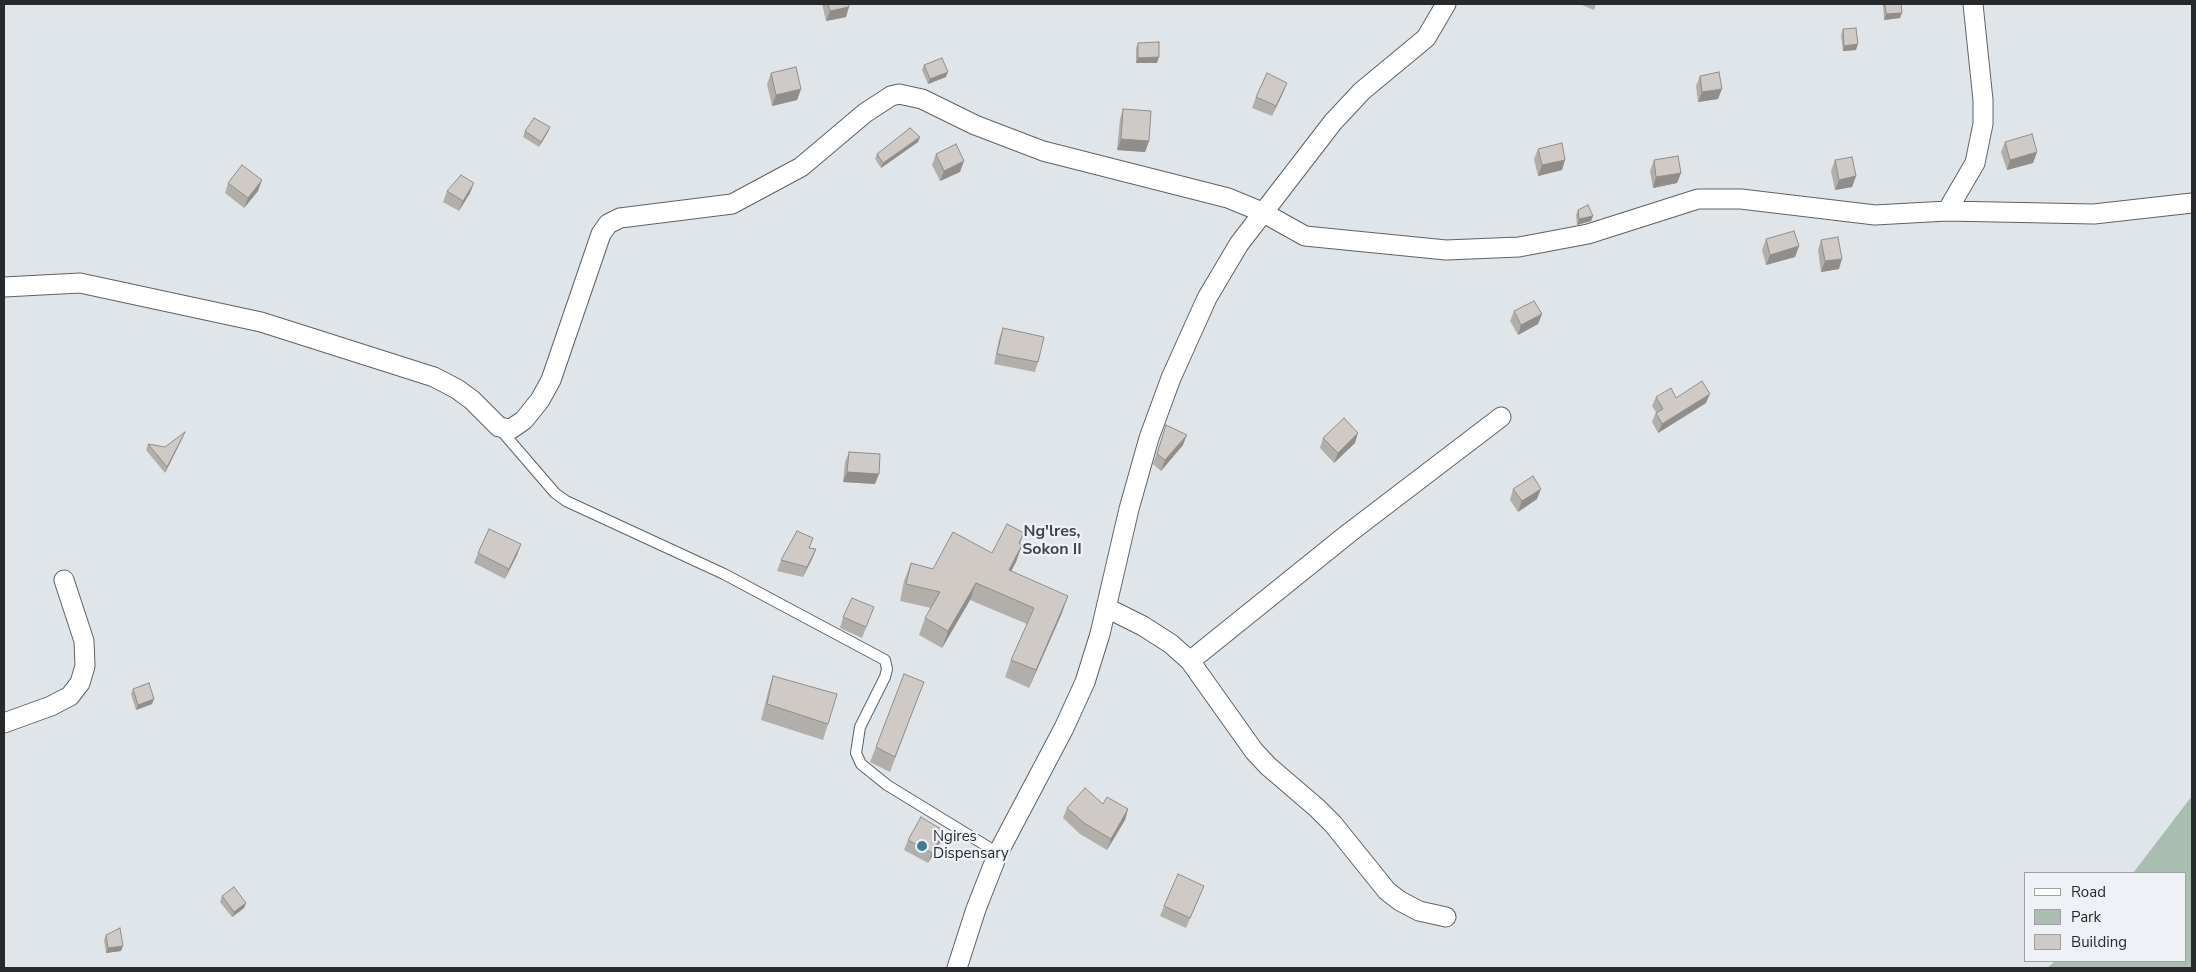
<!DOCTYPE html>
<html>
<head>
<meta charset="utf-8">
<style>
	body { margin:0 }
	#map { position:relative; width:2196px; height:972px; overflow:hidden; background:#e0e5ea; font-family:"Nunito Sans",sans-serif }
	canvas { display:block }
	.frame { position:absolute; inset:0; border:5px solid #27292b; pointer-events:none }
	.legend { position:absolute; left:2024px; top:872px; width:162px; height:90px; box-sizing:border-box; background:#eef2f7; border:1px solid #9ea2a5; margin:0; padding:6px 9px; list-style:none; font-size:15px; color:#27292b }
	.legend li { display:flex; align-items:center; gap:10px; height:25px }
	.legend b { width:25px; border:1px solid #9ea2a5 }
</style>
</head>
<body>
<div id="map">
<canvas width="2196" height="972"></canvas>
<div class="frame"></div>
<ul class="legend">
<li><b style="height:6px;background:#fff"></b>Road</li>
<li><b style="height:14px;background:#aabdb1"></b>Park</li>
<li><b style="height:14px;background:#cfcac6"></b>Building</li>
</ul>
</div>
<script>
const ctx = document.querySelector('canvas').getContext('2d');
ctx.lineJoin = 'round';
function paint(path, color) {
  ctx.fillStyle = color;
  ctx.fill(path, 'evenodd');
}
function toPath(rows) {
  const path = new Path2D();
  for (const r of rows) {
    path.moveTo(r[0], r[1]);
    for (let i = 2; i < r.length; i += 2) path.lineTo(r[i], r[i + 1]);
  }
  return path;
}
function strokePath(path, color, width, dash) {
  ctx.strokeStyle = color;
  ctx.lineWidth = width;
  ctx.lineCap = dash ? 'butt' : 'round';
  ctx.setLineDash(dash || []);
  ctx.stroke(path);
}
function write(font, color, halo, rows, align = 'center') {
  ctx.font = font + ' "Nunito Sans",sans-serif';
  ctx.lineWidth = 4.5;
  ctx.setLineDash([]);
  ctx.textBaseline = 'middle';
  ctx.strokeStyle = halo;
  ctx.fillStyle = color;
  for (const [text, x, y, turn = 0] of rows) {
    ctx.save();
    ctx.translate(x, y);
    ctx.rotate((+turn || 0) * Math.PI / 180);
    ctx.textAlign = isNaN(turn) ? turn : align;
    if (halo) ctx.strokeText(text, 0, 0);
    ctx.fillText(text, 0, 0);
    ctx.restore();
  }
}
paint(toPath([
	[2192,796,2192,968,2047,968,2055,961,2185,961,2185,873,2133,873]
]), '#aabdb1');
const lane = toPath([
	[499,428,555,493,566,501,724,574,885,660,887,669,885,677,860,727,856,753,861,764,887,785,998,853]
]);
const street = toPath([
	[1947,211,1975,163,1983,124,1983,100,1973,4],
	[4,287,80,283,261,322,434,377,457,389,472,400,499,427,511,429,524,420,540,400,551,380,601,234,608,224,620,218,732,204,801,167,865,113,891,96,899,94,922,99,975,125,1043,151,1228,198,1262,212,1305,236,1446,250,1519,247,1588,234,1698,199,1741,199,1875,215,1947,211,2094,214,2192,203],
	[1107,608,1143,626,1171,644,1190,661,1254,751,1268,766,1317,808,1333,824,1387,891,1400,901,1419,911,1446,917],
	[1190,661,1349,533,1501,417],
	[4,723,51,706,70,696,80,683,85,666,84,641,64,580],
	[957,968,976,909,998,853,1064,728,1085,682,1100,634,1129,509,1149,438,1171,378,1207,298,1239,244,1333,122,1362,91,1426,38,1446,4]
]);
strokePath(lane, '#5e6265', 12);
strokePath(street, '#5e6265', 21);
strokePath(lane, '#fff', 10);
strokePath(street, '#fff', 19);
paint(toPath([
	[822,4,849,4,846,17,826,21],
	[1582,4,1596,4,1594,10,1582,5],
	[1883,4,1901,4,1900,18,1884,20],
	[1843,29,1856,50,1843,51,1841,35],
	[1138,43,1157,63,1136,63,1136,48],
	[924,65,946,77,928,84,922,70],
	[771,73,801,89,797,100,772,106,767,84],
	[1700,76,1718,99,1698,102,1696,86],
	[1283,93,1272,116,1252,108,1256,97],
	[1123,109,1149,141,1145,152,1117,150,1120,119],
	[525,131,548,132,539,147,523,137],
	[920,137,918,142,881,168,875,159,877,154],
	[2005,142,2037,152,2033,163,2007,170,2001,152],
	[1538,149,1565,160,1562,170,1538,176,1534,159],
	[936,154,960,172,940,181,932,165],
	[1654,160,1681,173,1677,183,1653,188,1650,171],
	[1835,160,1856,176,1852,187,1835,190,1831,171],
	[228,183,258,191,244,208,225,193],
	[447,191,470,193,459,211,443,202],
	[1578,210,1593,216,1591,221,1577,225,1576,215],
	[1766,239,1799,246,1795,257,1766,265,1762,250],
	[1821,240,1839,269,1821,272,1818,250],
	[1514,311,1542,314,1538,324,1518,335,1510,321],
	[1003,328,1038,362,1035,372,994,364,999,339],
	[1656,397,1676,398,1706,403,1658,433,1652,422,1656,412,1652,406],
	[1166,425,1183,445,1161,471,1153,464],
	[183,437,165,473,146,450,148,444,165,447],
	[1323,438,1355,443,1334,463,1320,448],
	[849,452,875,484,843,482,845,462],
	[1513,489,1537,499,1518,512,1510,500],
	[1024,533,1020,544,1022,545,1016,562,1011,571,1062,613,1029,688,1005,677,1011,660,1027,624,970,600,942,648,919,635,925,618,931,608,900,601,904,581,911,563,933,569,992,553],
	[521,544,517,555,505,579,474,563,478,553],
	[809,548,816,549,812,559,803,577,777,571,781,560],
	[843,617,870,618,862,638,840,628],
	[773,676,828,724,823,740,761,720,768,692],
	[924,682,890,772,870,762,876,747],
	[133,689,152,704,136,710,131,694],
	[1103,804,1128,809,1125,820,1107,850,1080,834,1063,818,1067,808],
	[908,840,941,841,928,863,904,850],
	[1204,886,1200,896,1186,928,1160,916,1164,906],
	[222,896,246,903,244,908,232,917,220,902],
	[106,935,121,951,106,953,104,940]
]), '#b2aeaa');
paint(toPath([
	[849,7,846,17,826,21,830,11],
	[1902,13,1900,18,1884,20,1886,14],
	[1858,44,1856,50,1843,51,1844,46],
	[1159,57,1157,63,1136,63,1138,58],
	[948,72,946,77,928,84,930,79],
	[1287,83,1283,93,1272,116,1276,106],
	[801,89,797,100,772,106,776,95],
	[1722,89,1718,99,1698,102,1702,92],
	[550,127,548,132,539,147,541,142],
	[920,137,918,142,881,168,883,163],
	[1121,139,1149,141,1145,152,1117,150],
	[2037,152,2033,163,2007,170,2010,160],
	[1565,160,1562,170,1538,176,1542,165],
	[964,161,960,172,940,181,944,171],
	[1681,173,1677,183,1653,188,1656,177],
	[1856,176,1852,187,1835,190,1839,180],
	[262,180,258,191,244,208,248,198],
	[474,183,470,193,459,211,463,201],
	[1593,216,1591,221,1577,225,1579,219],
	[1799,246,1795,257,1766,265,1770,255],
	[1842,259,1839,269,1821,272,1825,261],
	[1542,314,1538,324,1518,335,1521,325],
	[1710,394,1706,403,1658,433,1662,424],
	[185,432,183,437,165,473,167,467],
	[1358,433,1355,443,1334,463,1338,453],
	[1187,435,1183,445,1161,471,1165,460],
	[847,472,879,474,875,484,843,482],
	[1541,489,1537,499,1518,512,1522,501],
	[521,544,517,555,505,579,509,569],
	[1022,545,1016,562,1003,587,1009,570],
	[816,549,812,559,803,577,807,567],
	[976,583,970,600,942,648,948,631],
	[1068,596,1062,613,1029,688,1036,670],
	[154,699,152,704,136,710,138,705],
	[1128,809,1125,820,1107,850,1111,839],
	[944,831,941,841,928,863,932,853],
	[246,903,244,908,232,917,234,912],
	[123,946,121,951,106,953,108,948]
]), '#918d8b');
const building = toPath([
	[828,4,849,4,849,7,830,11,828,4],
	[1885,4,1901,4,1902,13,1886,14,1885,4],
	[1856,28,1858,44,1844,46,1843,29,1856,28],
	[1159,42,1159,57,1138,58,1138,43,1159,42],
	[942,58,948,72,930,79,924,65,942,58],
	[796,67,801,89,776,95,771,73,796,67],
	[1719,72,1722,89,1702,92,1700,76,1719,72],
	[1267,73,1287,83,1276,106,1256,97,1267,73],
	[1123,109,1151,111,1149,141,1121,139,1123,109],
	[534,118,550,127,541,142,525,131,534,118],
	[910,128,920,137,883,163,877,154,910,128],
	[2032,134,2037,152,2010,160,2005,142,2032,134],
	[1562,143,1565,160,1542,165,1538,149,1562,143],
	[956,144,964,161,944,171,936,154,956,144],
	[1678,156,1681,173,1656,177,1654,160,1678,156],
	[1852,157,1856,176,1839,180,1835,160,1852,157],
	[242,165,262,180,248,198,228,183,242,165],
	[461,175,474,183,463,201,447,191,461,175],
	[1588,205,1593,216,1579,219,1578,210,1588,205],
	[1794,231,1799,246,1770,255,1766,239,1794,231],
	[1838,237,1842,259,1825,261,1821,240,1838,237],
	[1534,301,1542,314,1521,325,1514,311,1534,301],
	[1003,328,1044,337,1038,362,997,354,1003,328],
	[1702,381,1710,394,1662,424,1656,413,1663,409,1656,397,1671,388,1676,398,1702,381],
	[1344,418,1358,433,1338,453,1323,438,1344,418],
	[1166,425,1187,435,1165,460,1157,454,1166,425],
	[185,432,167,467,148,444,165,447,185,432],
	[849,452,880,454,879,474,847,472,849,452],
	[1533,476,1541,489,1522,501,1513,489,1533,476],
	[1007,524,1024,533,1019,543,1022,545,1009,570,1068,596,1036,670,1011,660,1034,608,976,583,948,631,925,618,940,592,906,584,911,563,933,569,953,532,992,553,1007,524],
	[489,529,521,544,509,569,478,553,489,529],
	[797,531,813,538,809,548,816,549,807,567,781,560,797,531],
	[852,598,874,607,866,627,843,617,852,598],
	[904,674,924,682,895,757,876,747,904,674],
	[773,676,837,694,828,724,767,704,773,676],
	[149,683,154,699,138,705,133,689,149,683],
	[1085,788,1103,804,1107,797,1128,809,1111,839,1084,823,1067,808,1085,788],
	[921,817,944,831,932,853,908,840,921,817],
	[1178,874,1204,886,1190,918,1164,906,1178,874],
	[234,887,246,903,234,912,222,896,234,887],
	[120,928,123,946,108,948,106,935,120,928]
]);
paint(building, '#cfcac6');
strokePath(building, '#918d8b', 1);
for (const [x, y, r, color] of [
	[922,846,6,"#3f7d93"]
]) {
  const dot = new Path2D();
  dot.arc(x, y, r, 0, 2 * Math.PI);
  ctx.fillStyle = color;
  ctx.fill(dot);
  strokePath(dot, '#eef2f7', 2);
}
write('15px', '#27292b', '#eef2f7', [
	["Ngires",933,837],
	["Dispensary",933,854]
], 'left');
write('bold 16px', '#414549', '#eef2f7', [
	["Ng'lres,",1052,532],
	["Sokon II",1052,550]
]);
</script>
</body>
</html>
